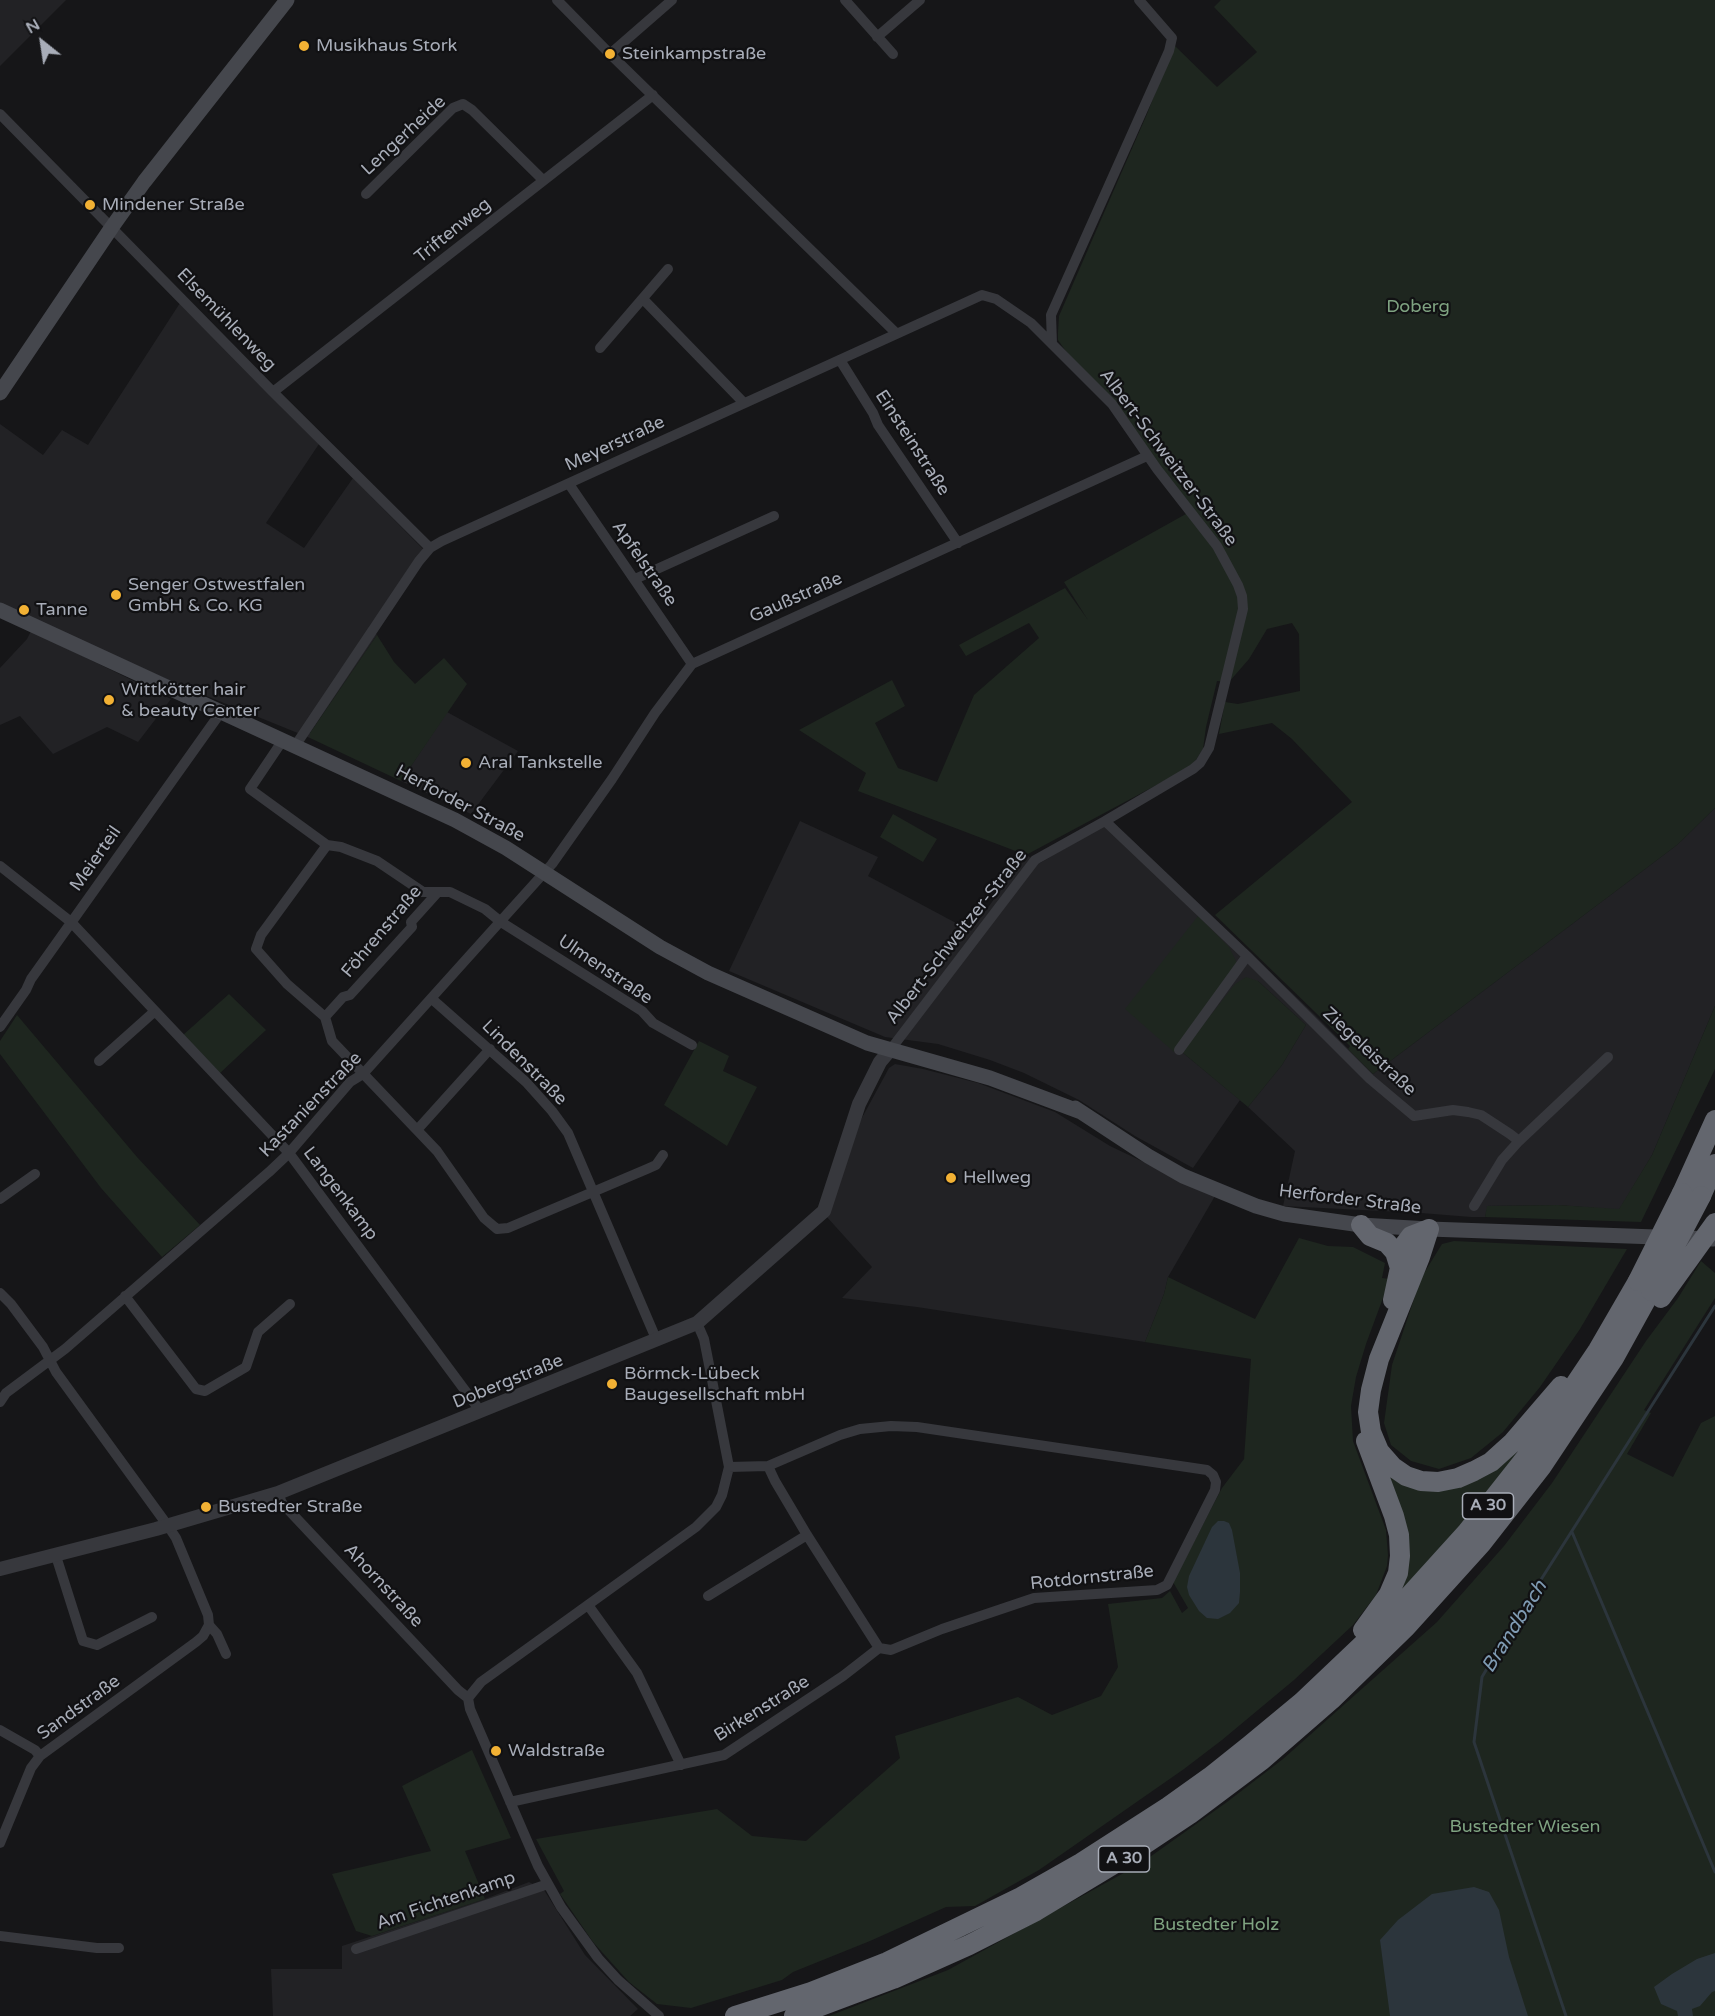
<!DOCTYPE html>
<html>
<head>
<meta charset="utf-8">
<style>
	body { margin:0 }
	#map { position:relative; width:1715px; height:2016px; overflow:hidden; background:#161618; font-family:"Varela Round",sans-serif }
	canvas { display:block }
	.north { position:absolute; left:12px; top:12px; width:60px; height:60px; -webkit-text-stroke:4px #111113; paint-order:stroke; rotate:330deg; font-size:16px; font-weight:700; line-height:24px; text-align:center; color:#a8adb8 }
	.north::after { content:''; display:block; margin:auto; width:21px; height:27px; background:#a8adb8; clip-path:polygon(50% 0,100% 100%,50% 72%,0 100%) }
</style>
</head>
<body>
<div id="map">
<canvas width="1715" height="2016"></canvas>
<div class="north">N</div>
</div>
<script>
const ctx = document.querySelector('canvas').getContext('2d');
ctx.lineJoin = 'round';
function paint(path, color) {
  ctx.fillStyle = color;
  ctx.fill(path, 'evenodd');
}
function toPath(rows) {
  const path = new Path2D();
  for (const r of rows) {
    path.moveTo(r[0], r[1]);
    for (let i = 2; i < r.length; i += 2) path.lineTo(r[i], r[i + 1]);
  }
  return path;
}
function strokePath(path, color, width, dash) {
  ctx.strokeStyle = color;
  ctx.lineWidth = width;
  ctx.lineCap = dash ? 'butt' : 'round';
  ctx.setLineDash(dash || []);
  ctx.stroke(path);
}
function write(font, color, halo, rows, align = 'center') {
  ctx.font = font + ' "Varela Round",sans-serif';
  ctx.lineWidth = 4.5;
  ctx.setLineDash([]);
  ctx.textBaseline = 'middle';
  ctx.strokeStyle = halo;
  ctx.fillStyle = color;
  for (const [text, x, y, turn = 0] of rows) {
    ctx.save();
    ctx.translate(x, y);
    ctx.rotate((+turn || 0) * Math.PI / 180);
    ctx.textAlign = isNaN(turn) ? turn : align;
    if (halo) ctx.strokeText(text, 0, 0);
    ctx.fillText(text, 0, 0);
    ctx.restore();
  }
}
paint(toPath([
	[0,0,66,0,0,66],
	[180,303,319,444,266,523,304,548,353,478,425,551,369,627,377,635,310,733,310,738,182,686,0,604,0,424,43,455,62,430,88,445],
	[31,631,171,699,138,742,107,727,53,754,20,716,0,725,0,668,27,639],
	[447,712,518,751,471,814,401,781],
	[1715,808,1715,1006,1652,1155,1619,1210,1558,1205,1488,1206,1485,1217,1471,1217,1421,1213,1283,1206,1295,1151,1248,1107,1282,1065,1306,1025,1258,981,1182,1052,1240,1100,1193,1168,1135,1136,1079,1100,1024,1073,990,1060,938,1044,885,1037,729,971,800,821,878,857,868,876,971,931,1026,855,1040,863,1112,821,1315,1015,1373,1074,1677,845],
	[895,1064,923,1069,978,1083,1055,1112,1110,1146,1215,1196,1168,1277,1164,1294,1145,1342,917,1307,842,1298,872,1267,826,1216,857,1127,889,1068],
	[529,1882,544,1890,585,1955,638,2009,630,2016,273,2016,271,1969,342,1969,342,1946,485,1899]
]), '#222225');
paint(toPath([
	[1221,0,1715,0,1715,808,1677,845,1373,1074,1348,1049,1350,1046,1215,915,1352,802,1292,739,1272,723,1219,734,1225,702,1238,704,1300,691,1299,634,1292,623,1267,629,1249,659,1229,682,1217,681,1206,727,1203,749,1192,766,1026,855,858,791,866,773,799,730,892,680,905,706,875,723,898,768,937,782,974,695,1039,638,1029,623,966,656,959,645,1065,588,1088,620,1064,582,1193,510,1065,350,1058,340,1058,332,1059,316,1147,114,1174,45,1217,87,1257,52,1214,7],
	[377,635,394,662,415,684,444,658,467,684,401,781,310,738,310,733],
	[893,814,937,839,923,862,880,837],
	[1198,916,1229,947,1237,963,1174,1052,1125,1009],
	[1246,977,1258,981,1306,1025,1282,1065,1248,1107,1182,1052,1235,984],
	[229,994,266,1030,219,1074,183,1035],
	[1715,1006,1715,1069,1641,1222,1485,1217,1487,1206,1558,1205,1619,1209,1652,1155],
	[17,1015,137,1157,200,1225,162,1257,101,1188,0,1054,0,1041],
	[699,1041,729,1056,723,1071,757,1087,727,1146,664,1105],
	[1299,1238,1328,1246,1353,1247,1385,1263,1382,1278,1390,1279,1366,1344,1356,1377,1351,1406,1353,1441,1386,1530,1388,1555,1387,1566,1376,1595,1353,1625,1294,1680,1222,1740,1184,1769,1039,1870,975,1906,946,1907,870,1941,793,1972,782,1980,691,2008,657,2004,629,1982,593,1942,560,1894,564,1891,536,1839,717,1809,752,1836,806,1841,900,1758,895,1736,1018,1697,1052,1715,1101,1696,1118,1667,1108,1604,1162,1598,1170,1591,1182,1613,1188,1608,1173,1582,1222,1488,1244,1459,1251,1359,1145,1342,1164,1294,1168,1277,1255,1319],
	[1454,1241,1627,1249,1580,1329,1540,1387,1503,1432,1471,1458,1439,1469,1411,1461,1391,1445,1384,1423,1392,1365,1421,1278,1442,1244],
	[1701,1261,1715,1273,1715,1298,1644,1410,1651,1413,1627,1454,1673,1477,1701,1423,1715,1416,1715,2016,829,2016,948,1970,1140,1864,1227,1802,1283,1759,1437,1622,1504,1546,1552,1483,1646,1341,1678,1298],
	[1533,1431,1489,1491,1436,1556,1389,1607,1402,1581,1377,1452,1435,1487],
	[472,1750,511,1838,465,1851,485,1899,372,1936,356,1931,332,1874,431,1851,402,1786]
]), '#1e261f');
paint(toPath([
	[1218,1521,1224,1521,1229,1523,1232,1530,1240,1573,1240,1592,1239,1603,1230,1613,1218,1619,1207,1618,1199,1611,1189,1595,1187,1587,1189,1576,1212,1527],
	[1474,1887,1489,1892,1499,1910,1509,1957,1528,2016,1390,2016,1380,1940,1398,1920,1432,1894],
	[1715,1953,1715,1991,1712,1992,1700,2006,1692,2009,1693,2016,1678,2016,1677,2011,1661,2004,1654,1987,1672,1974,1697,1959]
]), '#2c353c');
strokePath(toPath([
	[1572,1532,1715,1872],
	[1566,2016,1474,1742,1482,1677,1521,1611,1715,1306]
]), '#2c353c', 3);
strokePath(toPath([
	[557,0,610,54,896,333],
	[845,0,893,54],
	[877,37,920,0],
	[610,54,672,0],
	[0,114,273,392,430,548],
	[366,194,453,108,463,104,472,110,543,180],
	[643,299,744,403],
	[1052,344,1051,315,1169,51,1172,38,1139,0],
	[600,348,668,269],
	[840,360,873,413,878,425,958,543],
	[273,392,653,95],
	[569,484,692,664],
	[635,579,774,516],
	[283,740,250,789,327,845],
	[295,746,419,561,430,548,442,541,982,295,996,299,1031,323,1112,404,1157,469,1217,546,1238,585,1242,596,1243,609,1209,748,1200,763,1193,769,1105,821,1035,860,891,1049],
	[1105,821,1247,956,1370,1079,1414,1116,1453,1110,1468,1112,1481,1115,1510,1134,1519,1141],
	[0,866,71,922,289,1153,481,1412],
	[432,999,526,1082,552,1111,568,1133,657,1341],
	[325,1017,343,997,350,995,412,927,411,922,438,892],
	[0,1027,26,990,31,979,221,712],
	[1179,1050,1247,956],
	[99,1061,155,1011],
	[417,1130,490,1049],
	[663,1155,656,1165,647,1169,508,1228,497,1229,484,1218,437,1151,332,1041,325,1017,287,984,256,949,261,935,327,845,341,847,377,861,423,892,450,892,485,909,501,922,642,1011,653,1023,692,1045],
	[0,1199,35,1174],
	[1474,1206,1502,1160,1519,1141,1608,1057],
	[0,1293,11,1304,43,1347,56,1372,168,1526,176,1538,208,1615,209,1625,217,1634,226,1654],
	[125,1296,196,1389,205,1391,246,1367,258,1332,290,1304],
	[0,1402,6,1393,65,1349,269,1172,289,1153,350,1082,363,1074,552,864,612,779,655,713,692,664,1147,456],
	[729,1467,768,1466,840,1435,860,1429,891,1426,917,1427,1207,1470,1213,1475,1216,1482,1215,1490,1167,1585,1157,1590,1034,1598,942,1629,891,1650,879,1648,807,1535,775,1481,768,1466],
	[278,1493,282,1503,458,1690,468,1698],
	[56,1556,83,1641,97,1645,152,1617],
	[708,1596,807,1535],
	[588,1605,637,1673,681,1765],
	[0,1730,35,1750,40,1756],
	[510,1802,724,1755,843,1676,879,1648],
	[0,1843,31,1768,40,1756,196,1642,203,1636,209,1625],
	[0,1936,97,1948,119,1948],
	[356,1949,548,1884],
	[659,2016,618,1980,598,1958,561,1907,538,1866,470,1709,468,1698,481,1682,696,1527,716,1507,722,1495,729,1467,704,1339,697,1323]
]), '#37383d', 10);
strokePath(toPath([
	[0,1569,156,1529,278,1493,697,1323,824,1211,859,1104,880,1062,891,1049]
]), '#37383d', 14);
strokePath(toPath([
	[0,393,112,227,144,182,287,0],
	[0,610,455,820,506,848,660,947,708,973,867,1043,990,1078,1081,1112],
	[1075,1108,1148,1156,1183,1176,1256,1206,1284,1214,1361,1225,1429,1229,1713,1239]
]), '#45474d', 15);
strokePath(toPath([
	[1682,1193,1715,1120],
	[1701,1196,1715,1164],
	[1361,1225,1370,1236,1387,1243,1395,1252,1399,1265],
	[1429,1229,1420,1257,1379,1359,1371,1390,1368,1412,1371,1432,1379,1451,1393,1467,1406,1476,1421,1481,1438,1482,1458,1478,1474,1471,1491,1462,1512,1443,1561,1386],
	[1393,1300,1405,1244,1411,1236,1429,1229],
	[1363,1630,1389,1594,1398,1573,1400,1556,1399,1535,1394,1516,1366,1441],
	[735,2016,811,1992,887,1962,1021,1897,1081,1863,1168,1807,1210,1777,1250,1745,1302,1702,1381,1627,1467,1532,1527,1456,1598,1350,1638,1281],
	[794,2016,893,1979,969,1945,1036,1911,1124,1858,1190,1814,1262,1760,1331,1700,1406,1627,1481,1544,1542,1466,1614,1358,1651,1291]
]), '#63666e', 20);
strokePath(toPath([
	[1638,1281,1682,1193],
	[1651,1291,1701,1196],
	[1661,1298,1715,1223]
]), '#63666e', 20);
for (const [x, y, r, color] of [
	[304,46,6,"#f2b134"],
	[610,54,6,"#f2b134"],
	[90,205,6,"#f2b134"],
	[116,595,6,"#f2b134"],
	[24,610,6,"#f2b134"],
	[109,700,6,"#f2b134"],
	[466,763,6,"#f2b134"],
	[951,1178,6,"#f2b134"],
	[612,1384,6,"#f2b134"],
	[206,1507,6,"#f2b134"],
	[496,1751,6,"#f2b134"]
]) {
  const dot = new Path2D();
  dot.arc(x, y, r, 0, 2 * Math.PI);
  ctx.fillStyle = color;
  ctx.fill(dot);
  strokePath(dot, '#111113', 2);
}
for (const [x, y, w] of [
	[1488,1506,51],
	[1124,1859,51]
]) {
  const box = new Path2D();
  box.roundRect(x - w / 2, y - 13, w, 26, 4.5);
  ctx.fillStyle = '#111113';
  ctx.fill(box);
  strokePath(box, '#a8adb8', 1.5);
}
write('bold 16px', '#a8adb8', null, [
	["A 30",1488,1506],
	["A 30",1124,1859]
]);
write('18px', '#a8adb8', '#111113', [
	["Musikhaus Stork",316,46],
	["Steinkampstraße",622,54],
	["Mindener Straße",102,205],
	["Senger Ostwestfalen",128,585],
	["GmbH & Co. KG",128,606],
	["Tanne",36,610],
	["Wittkötter hair",121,690],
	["& beauty Center",121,711],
	["Aral Tankstelle",478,763],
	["Hellweg",963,1178],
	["Börmck-Lübeck",624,1374],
	["Baugesellschaft mbH",624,1395],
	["Bustedter Straße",218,1507],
	["Waldstraße",508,1751]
], 'left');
write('18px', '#a8adb8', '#111113', [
	["Lengerheide",404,136,-43],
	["Triftenweg",453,231,-39],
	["Elsemühlenweg",226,320,46],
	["Einsteinstraße",912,443,57],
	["Meyerstraße",615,444,-25],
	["Albert-Schweitzer-Straße",1168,458,53],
	["Apfelstraße",644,564,55],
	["Gaußstraße",796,598,-24],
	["Herforder Straße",460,804,28],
	["Meierteil",96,859,-55],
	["Föhrenstraße",382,932,-50],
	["Albert-Schweitzer-Straße",957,937,-52],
	["Ulmenstraße",605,970,34],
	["Ziegeleistraße",1369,1052,43],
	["Lindenstraße",524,1063,45],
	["Kastanienstraße",311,1105,-46],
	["Langenkamp",340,1194,53],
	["Herforder Straße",1350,1200,7],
	["Dobergstraße",508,1382,-22],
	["Rotdornstraße",1092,1578,-6],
	["Ahornstraße",383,1586,47],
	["Sandstraße",79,1708,-36],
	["Birkenstraße",762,1709,-32],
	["Am Fichtenkamp",446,1901,-19]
]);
write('18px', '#7fa381', '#111113', [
	["Doberg",1418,307],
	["Bustedter Wiesen",1525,1827],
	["Bustedter Holz",1216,1925]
]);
write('italic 20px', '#7f9bb3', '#111113', [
	["Brandbach",1515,1627,-58]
]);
</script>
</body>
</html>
